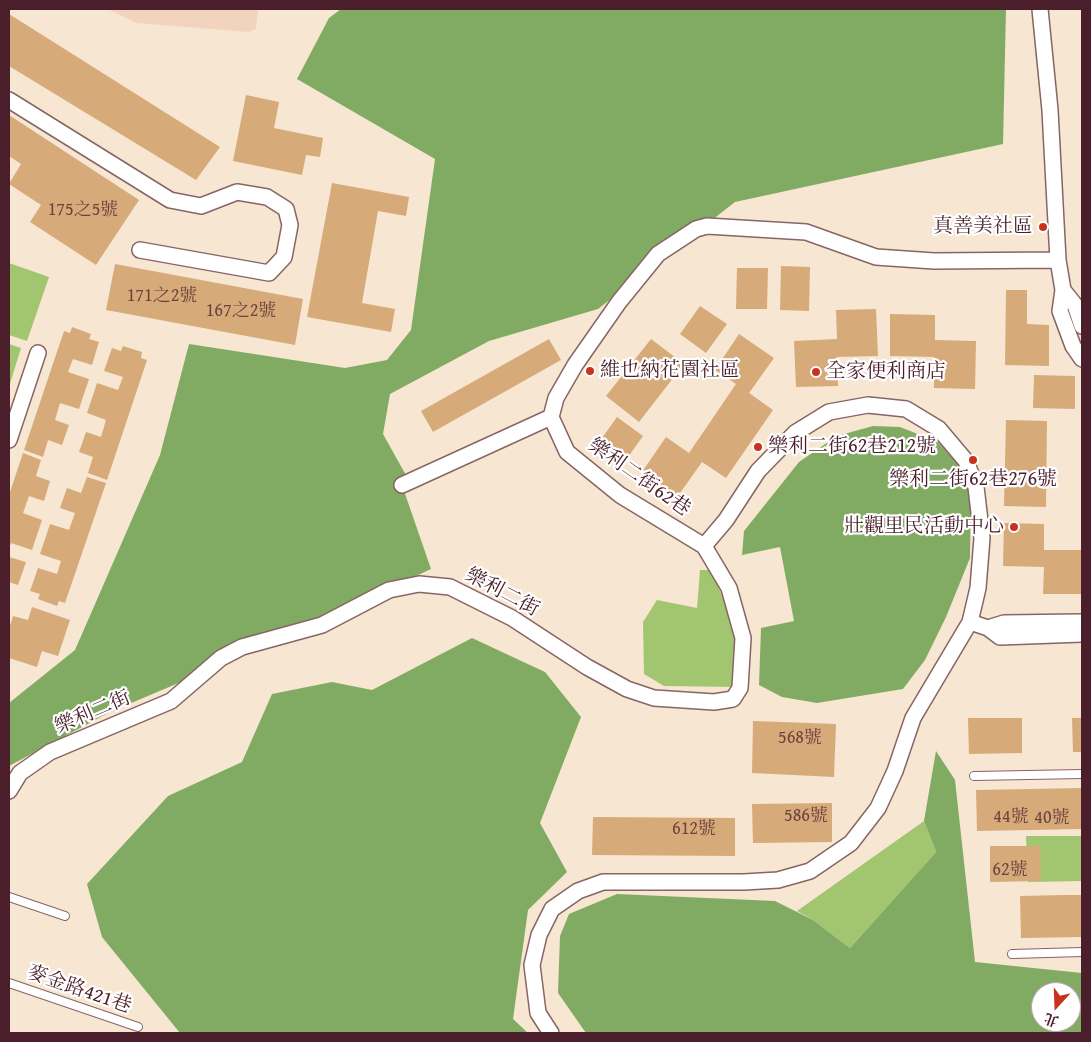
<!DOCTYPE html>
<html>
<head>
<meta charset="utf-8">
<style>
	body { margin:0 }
	#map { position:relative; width:1091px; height:1042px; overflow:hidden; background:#f7e6d1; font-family:"Gentium Book Plus","Noto Serif TC",serif }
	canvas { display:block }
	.frame { position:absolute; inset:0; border:10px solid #4a1f2b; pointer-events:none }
	.north { position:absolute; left:1031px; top:982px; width:50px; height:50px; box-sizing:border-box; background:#fff; border:1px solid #b7a5aa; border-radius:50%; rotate:200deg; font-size:14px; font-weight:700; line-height:20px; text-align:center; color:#4a1f2b }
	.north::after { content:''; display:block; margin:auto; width:18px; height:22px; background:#c8321e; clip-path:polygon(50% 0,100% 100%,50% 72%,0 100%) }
</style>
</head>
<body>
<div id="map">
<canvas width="1091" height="1042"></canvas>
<div class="frame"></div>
<div class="north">北</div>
</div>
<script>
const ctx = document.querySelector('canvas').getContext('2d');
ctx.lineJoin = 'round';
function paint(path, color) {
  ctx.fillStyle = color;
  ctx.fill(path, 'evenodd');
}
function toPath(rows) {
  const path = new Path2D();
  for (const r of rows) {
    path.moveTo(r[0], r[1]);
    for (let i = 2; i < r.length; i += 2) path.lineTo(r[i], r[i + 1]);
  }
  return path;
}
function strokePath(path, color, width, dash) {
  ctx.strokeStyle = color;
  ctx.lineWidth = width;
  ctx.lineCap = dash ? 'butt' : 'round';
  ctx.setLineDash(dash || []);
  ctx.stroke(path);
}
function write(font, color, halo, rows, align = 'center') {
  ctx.font = font + ' "Gentium Book Plus","Noto Serif TC",serif';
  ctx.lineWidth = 4.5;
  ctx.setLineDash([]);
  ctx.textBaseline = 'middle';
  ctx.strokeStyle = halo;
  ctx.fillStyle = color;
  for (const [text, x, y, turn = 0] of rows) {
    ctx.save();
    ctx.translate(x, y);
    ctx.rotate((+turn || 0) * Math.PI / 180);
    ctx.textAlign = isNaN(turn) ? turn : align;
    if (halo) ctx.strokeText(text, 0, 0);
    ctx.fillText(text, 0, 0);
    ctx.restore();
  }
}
paint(toPath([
	[107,9,258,9,256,29,249,32,137,23]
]), '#f2d4be');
paint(toPath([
	[9,263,49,277,27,341,9,335],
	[9,344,21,348,9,387],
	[700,570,711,570,734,624,739,662,735,687,664,686,644,674,643,622,657,600,697,608],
	[924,821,936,852,850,948,813,920,797,911],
	[1026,836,1082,836,1082,881,1028,882]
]), '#a2c670');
paint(toPath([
	[341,9,1006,9,1003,144,735,202,598,309,489,341,390,394,383,434,407,477,402,485,431,569,266,646,110,712,9,766,9,703,75,650,160,455,189,344,345,368,387,360,411,330,435,159,297,79,329,18],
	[873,426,900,427,938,442,971,478,970,558,946,617,925,660,903,689,817,703,782,697,759,685,761,628,794,621,780,547,742,555,744,531,799,462,837,436],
	[472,638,545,672,581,717,540,823,567,872,528,910,513,1019,528,1033,180,1033,102,937,87,884,168,796,242,762,272,694,332,682,372,690],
	[936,751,955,780,975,962,1082,973,1082,1033,586,1033,558,993,560,936,569,914,617,894,775,901,813,920,850,948,936,852,924,821],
	[1041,992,1071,992,1071,1022,1041,1022]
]), '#81ab62');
paint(toPath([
	[9,14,220,147,196,180,9,66],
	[246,95,279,102,274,128,323,138,320,157,306,155,302,175,233,161],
	[9,115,139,200,96,265,30,222,41,205,9,184,21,164,9,156],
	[332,183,409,197,406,216,378,211,362,303,395,309,391,332,307,317],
	[115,264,303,299,295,345,106,310],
	[781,266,810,267,809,311,780,310],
	[737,268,768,268,767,309,736,309],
	[1006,290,1027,290,1027,324,1049,325,1049,366,1005,365],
	[700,306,727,324,706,353,680,334],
	[876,309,878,356,837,357,838,386,796,387,794,341,837,339,836,310],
	[890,314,935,315,935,340,976,341,975,389,934,388,934,357,890,356],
	[72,327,91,334,89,339,99,342,92,365,73,359,68,372,89,379,79,409,60,403,55,420,69,425,62,445,48,440,43,457,24,450,64,331,70,333],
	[739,334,774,358,749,393,773,410,726,478,702,462,678,496,642,472,666,437,689,453,736,384,715,370],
	[549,339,561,360,433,432,421,411],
	[651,339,684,364,639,422,606,396],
	[123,346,142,352,141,358,147,360,107,480,88,473,93,457,79,452,86,432,101,437,106,420,87,413,97,383,118,390,123,377,104,371,112,348,121,351],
	[1034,375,1075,376,1075,409,1033,408],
	[617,417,643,436,623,464,597,445],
	[1006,420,1047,421,1046,507,1004,506],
	[23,453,41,460,36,476,50,481,44,501,29,496,23,513,42,520,32,550,11,543,9,548,9,495],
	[87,477,106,483,65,603,59,601,57,606,38,599,40,594,30,591,38,568,57,574,61,561,40,554,50,524,69,530,75,513,60,508,67,488,81,493],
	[1004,523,1044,524,1044,550,1082,550,1082,594,1043,594,1044,567,1003,566],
	[9,557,26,562,18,585,9,582],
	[32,607,70,620,58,656,42,651,37,667,9,658,9,629,13,616,28,620],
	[968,718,1022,718,1022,753,969,754],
	[1072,718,1082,718,1082,752,1073,752],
	[753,721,836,724,834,777,752,773],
	[1082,788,1082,829,977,831,976,790],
	[832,803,832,842,753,843,752,804],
	[593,817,735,818,735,856,592,855],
	[990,846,1040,846,1041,881,990,882],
	[1064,895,1082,895,1082,937,1021,938,1020,896]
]), '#d7aa7a');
const service = toPath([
	[974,776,1082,774],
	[9,897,65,916],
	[1012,954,1082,952],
	[9,983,138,1027]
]);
const minor = toPath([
	[1040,9,1050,110,1058,260,1063,290,1060,311,1073,346,1082,359],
	[9,100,170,200,201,206,237,192,267,197,286,209,290,225,284,257,269,273,140,250],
	[1063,290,1075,305,1082,326],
	[9,440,38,353],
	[402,485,551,417],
	[970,622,988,628,1000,637,1082,634],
	[988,628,1004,623,1082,622],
	[9,791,20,773,50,752,171,701,221,658,242,647,322,625,389,590,419,584,450,587,512,618,587,667,627,689,654,698,714,702,733,699,740,688,743,638,729,588,704,546,620,495,567,452,551,417,556,398,575,365,619,302,658,254,696,229,707,226,806,232,876,257,934,261,1058,260],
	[551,1033,538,1013,532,965,539,935,552,909,578,891,603,882,744,882,778,880,810,871,851,843,878,808,895,771,913,718,970,622,978,588,982,538,976,487,966,461,939,429,906,409,868,405,829,412,795,433,758,471,726,520,704,546]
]);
strokePath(service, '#876565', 10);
strokePath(minor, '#876565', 18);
strokePath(service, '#fff', 8);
strokePath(minor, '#fff', 15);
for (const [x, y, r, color] of [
	[1043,227,5,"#c8321e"],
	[590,371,5,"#c8321e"],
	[816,372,5,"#c8321e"],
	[758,447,5,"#c8321e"],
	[973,460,5,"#c8321e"],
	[1014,527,5,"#c8321e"]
]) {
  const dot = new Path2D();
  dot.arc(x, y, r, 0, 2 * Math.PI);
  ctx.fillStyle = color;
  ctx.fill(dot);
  strokePath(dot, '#fff', 2);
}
write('18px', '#6d423f', null, [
	["175之5號",83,210],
	["171之2號",162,296],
	["167之2號",241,311],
	["568號",800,738],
	["586號",806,816],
	["44號",1011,817],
	["40號",1052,818],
	["612號",694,829],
	["62號",1010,870]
]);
write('20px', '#4a1f2b', '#fff', [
	["真善美社區",1033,227,"right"],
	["維也納花園社區",600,371],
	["全家便利商店",826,372],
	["樂利二街62巷212號",768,447],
	["樂利二街62巷276號",973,480,"center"],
	["壯觀里民活動中心",1004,527,"right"]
], 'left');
write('20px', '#4a1f2b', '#fff', [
	["樂利二街62巷",639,478,35],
	["樂利二街",502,593,28],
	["樂利二街",93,713,-23],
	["麥金路421巷",79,990,19]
]);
</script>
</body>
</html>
